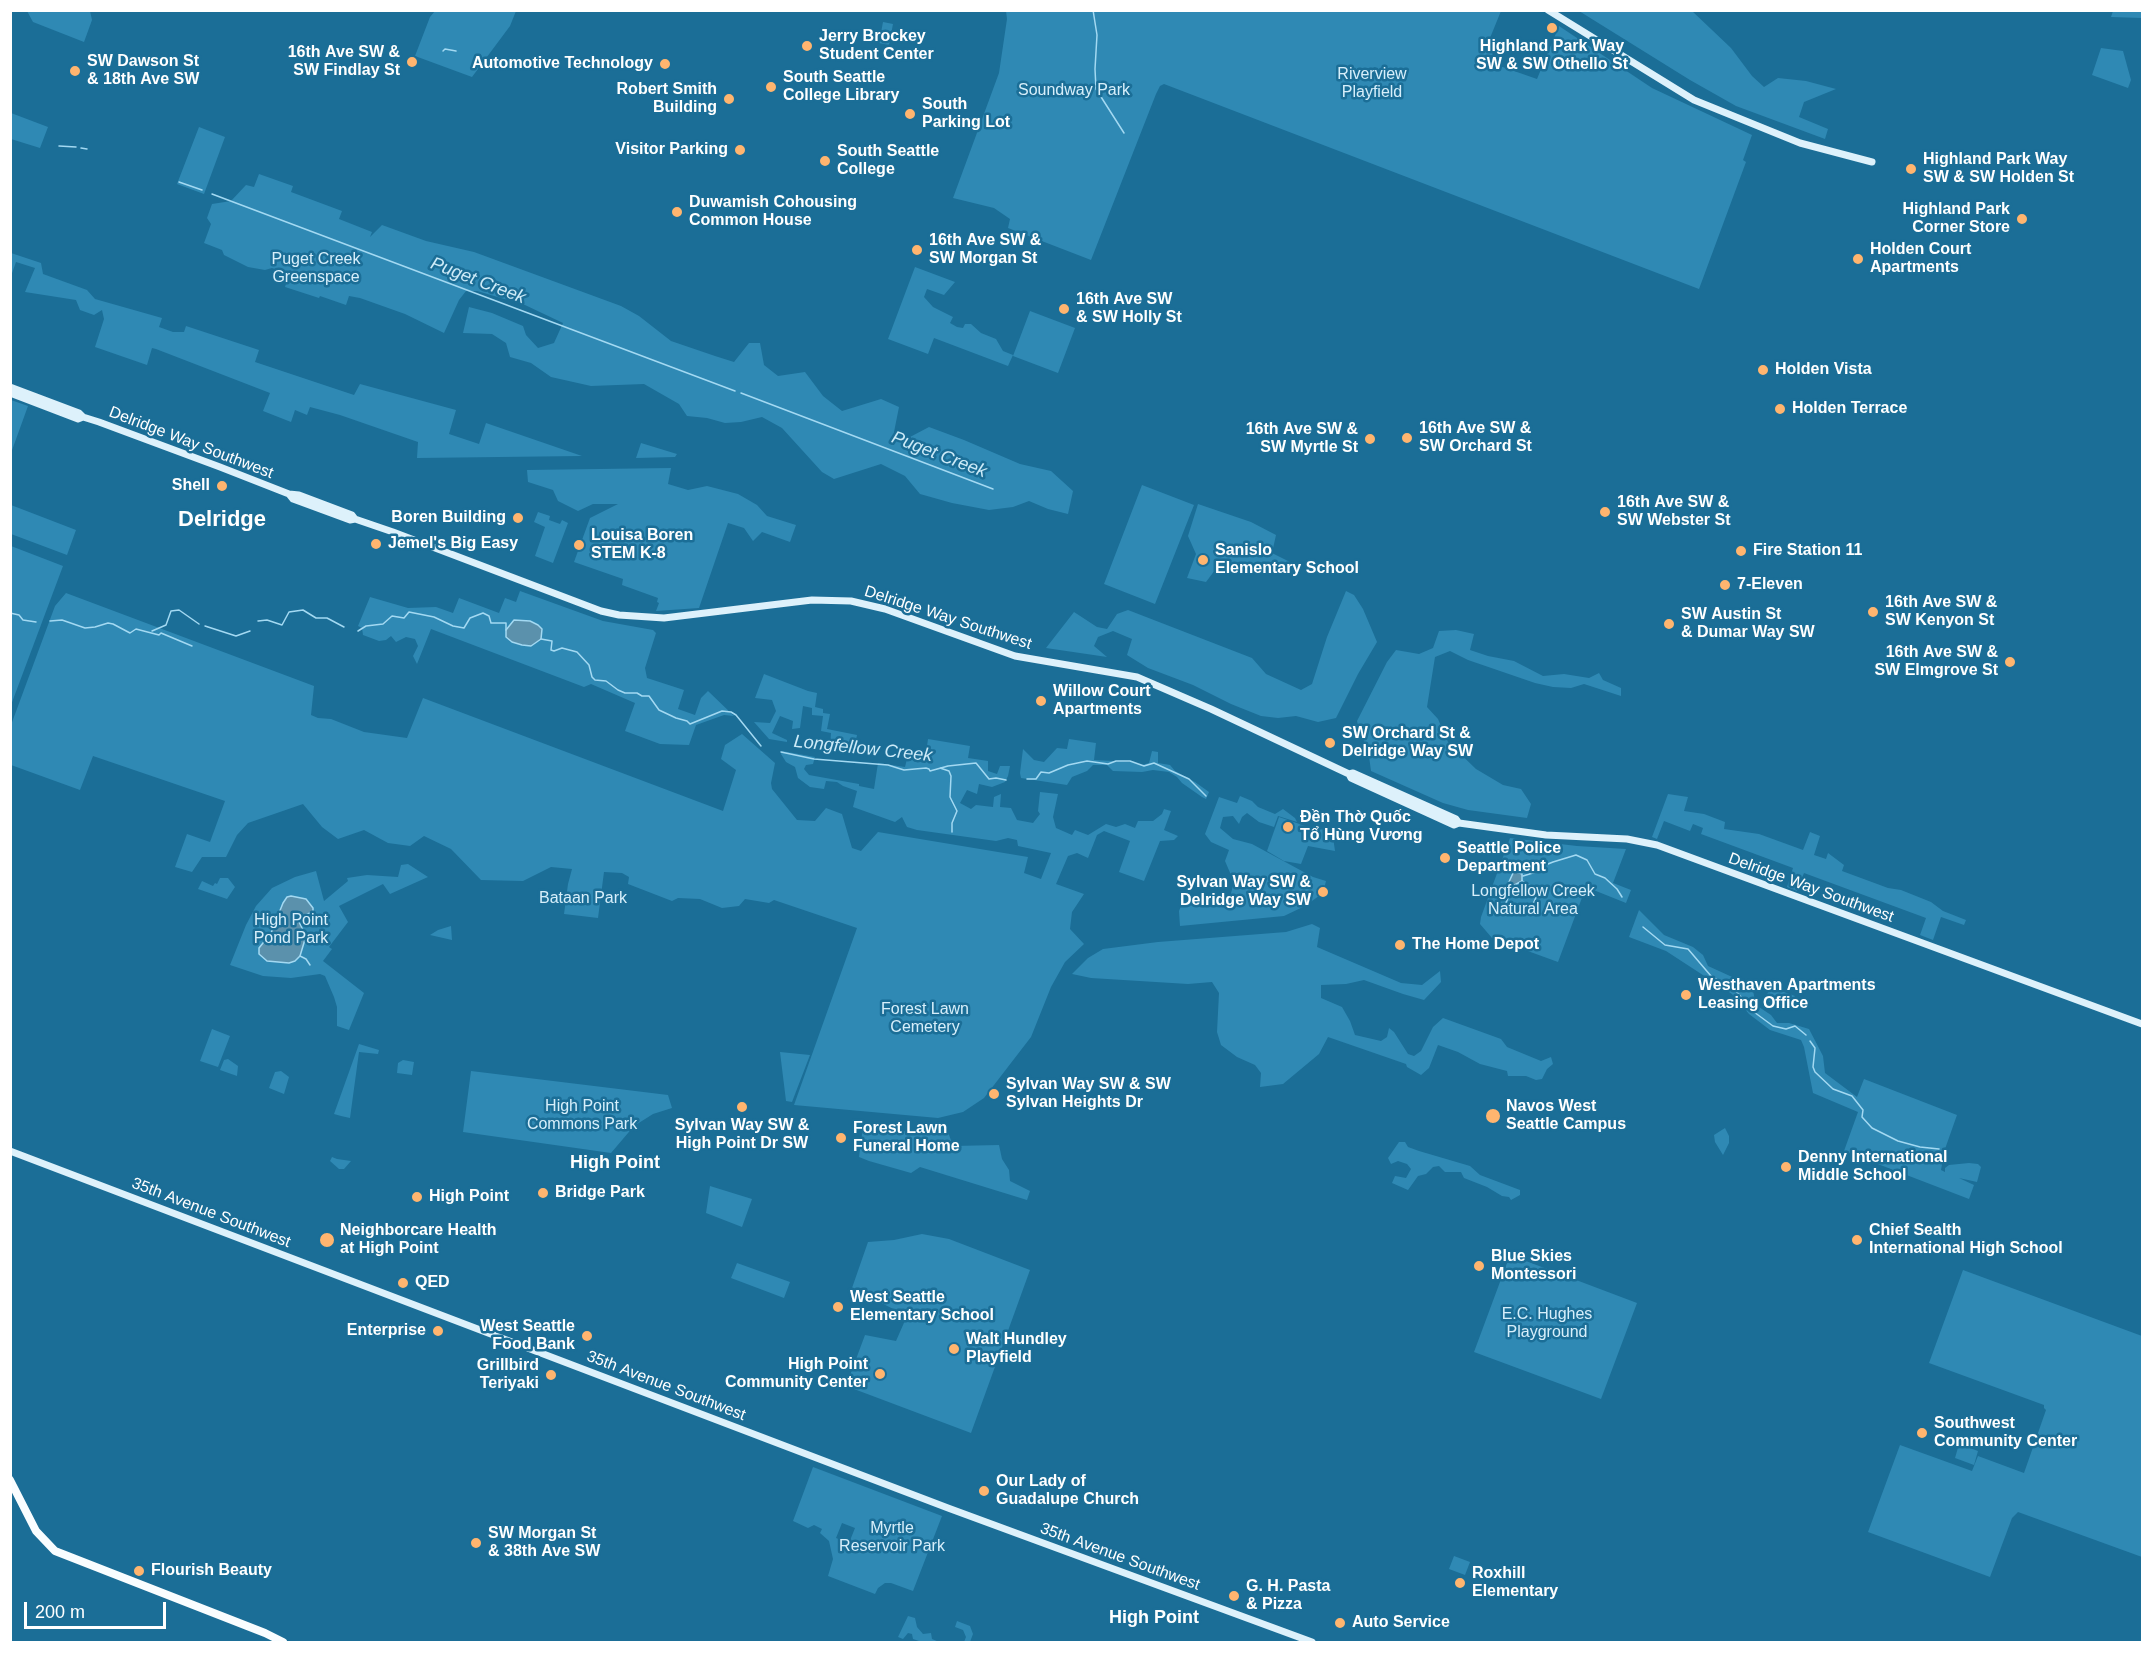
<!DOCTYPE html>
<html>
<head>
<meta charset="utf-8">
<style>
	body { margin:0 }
	#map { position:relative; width:2153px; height:1653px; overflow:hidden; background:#1b6e97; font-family:Arial,sans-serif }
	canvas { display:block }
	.frame { position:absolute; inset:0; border:12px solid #fff; pointer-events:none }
	.scale { position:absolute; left:24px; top:1602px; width:142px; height:27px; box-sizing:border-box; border:3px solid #fff; border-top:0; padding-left:8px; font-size:18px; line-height:21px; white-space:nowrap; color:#fff; -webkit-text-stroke:4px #1b6e97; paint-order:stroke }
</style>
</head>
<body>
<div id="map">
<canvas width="2153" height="1653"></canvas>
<div class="frame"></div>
<div class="scale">200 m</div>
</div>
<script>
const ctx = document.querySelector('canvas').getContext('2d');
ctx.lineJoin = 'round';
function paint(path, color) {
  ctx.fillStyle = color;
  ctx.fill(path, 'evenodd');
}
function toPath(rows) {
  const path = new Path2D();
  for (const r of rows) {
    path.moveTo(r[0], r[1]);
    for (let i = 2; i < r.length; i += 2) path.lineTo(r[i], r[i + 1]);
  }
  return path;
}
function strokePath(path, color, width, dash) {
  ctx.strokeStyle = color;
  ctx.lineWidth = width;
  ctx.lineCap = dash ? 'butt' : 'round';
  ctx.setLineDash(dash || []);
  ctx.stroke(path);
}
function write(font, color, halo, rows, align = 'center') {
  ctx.font = font + ' Arial,sans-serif';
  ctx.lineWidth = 5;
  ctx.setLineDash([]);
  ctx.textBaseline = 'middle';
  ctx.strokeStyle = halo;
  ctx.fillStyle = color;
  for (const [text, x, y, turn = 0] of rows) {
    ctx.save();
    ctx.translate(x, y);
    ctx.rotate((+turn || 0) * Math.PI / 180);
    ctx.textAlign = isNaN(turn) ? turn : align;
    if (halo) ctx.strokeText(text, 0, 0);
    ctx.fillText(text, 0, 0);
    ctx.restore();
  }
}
paint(toPath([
	[24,11,90,11,92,20,84,42,33,22,27,11],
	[435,11,516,11,510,26,472,77,415,56,430,17],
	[1006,11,1501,11,1490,38,1494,64,1537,79,1559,26,1652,88,1752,135,1743,160,1746,162,1699,289,1164,84,1160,86,1156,94,1091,260,1008,228,1010,219,994,208,953,198,999,73,1007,19],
	[1579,11,1692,11,1731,48,1752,76,1764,87,1778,78,1806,81,1836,89,1804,102,1799,117,1828,129,1825,139,1736,106,1690,80],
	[2113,11,2142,11,2142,18,2111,17],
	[883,22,893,24,889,45,879,43],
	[2101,48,2123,51,2131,80,2128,88,2092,75],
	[11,113,48,127,40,148,11,139],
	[199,127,225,137,204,194,177,184],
	[259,174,293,186,291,192,342,211,339,219,372,232,370,237,382,225,426,241,474,252,621,306,639,316,671,341,715,356,734,362,749,343,760,343,764,365,778,376,805,372,823,396,842,411,881,399,899,407,894,432,910,437,929,427,964,440,1020,464,1051,471,1073,491,1068,514,1048,509,1029,501,1013,507,989,510,952,503,920,494,905,476,881,464,834,479,822,472,782,428,762,417,741,422,725,423,707,418,687,416,679,404,644,384,591,386,551,377,531,363,510,357,506,343,492,334,463,333,469,307,492,313,523,326,526,335,538,348,554,343,563,323,525,305,477,291,466,291,459,300,444,333,405,314,360,298,349,296,346,305,320,296,319,298,285,287,289,274,272,268,265,270,248,267,224,255,222,250,204,243,211,224,207,218,212,204,231,201,246,185,254,187],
	[11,253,41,263,43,274,87,290,95,299,162,318,159,327,173,332,184,332,186,326,259,350,255,362,354,395,360,384,456,410,449,434,479,444,486,423,582,456,417,458,418,442,340,415,310,407,307,415,295,410,291,422,263,411,270,393,156,349,152,348,147,365,95,347,104,319,102,310,94,315,80,310,76,300,25,292,35,268,16,262,11,276],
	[915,267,955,282,944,295,927,289,924,297,933,307,953,317,950,323,957,327,963,328,965,324,971,324,981,333,996,339,1003,351,1013,355,1008,366,934,338,928,354,888,339],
	[1030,311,1075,328,1058,373,1013,356],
	[11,400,28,406,11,453,10,400],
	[641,443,677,454,675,457,636,458],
	[671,468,668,484,688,490,707,486,738,494,757,505,767,516,796,525,790,542,762,532,753,541,744,528,728,523,699,608,656,611,659,603,657,602,658,598,622,585,623,579,574,562,590,518,618,504,593,504,578,511,558,501,553,490,528,482,527,470],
	[1142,485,1194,505,1155,604,1104,584],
	[1198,504,1251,522,1276,535,1272,553,1294,564,1290,574,1266,565,1242,569,1224,564,1215,570,1206,582,1187,578,1196,554,1188,536],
	[11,505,76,530,67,555,11,534],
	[538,512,550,516,549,520,560,524,562,520,568,523,553,563,535,556,545,527,534,522],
	[11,546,63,566,11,705],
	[520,591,603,621,653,630,656,633,645,668,647,678,684,690,678,709,695,715,701,698,708,691,734,716,724,715,696,725,689,745,660,744,625,731,635,703,591,684,584,687,431,629,417,664,413,656,418,646,415,639,406,637,396,642,391,636,386,640,379,641,363,635,362,628,358,626,370,597,408,608,436,607,453,613,459,598,499,613,505,598,516,602],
	[1346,591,1354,595,1363,609,1377,642,1358,674,1336,718,1318,722,1296,716,1278,718,1261,716,1231,704,1193,685,1148,668,1127,655,1132,639,1113,631,1098,637,1094,646,1107,657,1046,648,1074,612,1097,627,1107,629,1117,614,1128,610,1252,658,1266,674,1301,690,1312,684,1327,637],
	[66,593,314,686,311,715,318,718,331,719,364,732,407,738,423,698,723,811,736,770,721,759,725,745,742,734,775,763,771,783,772,789,797,820,815,821,826,808,842,814,852,848,861,851,878,832,1028,857,1024,873,1041,879,1051,853,1018,846,1017,840,1008,838,996,841,917,830,907,827,902,817,895,822,853,807,857,791,843,786,837,782,826,781,824,789,810,787,798,778,795,767,786,762,781,754,782,751,815,757,813,764,806,765,804,769,809,775,859,784,859,786,874,789,878,763,905,767,907,759,925,761,928,739,970,746,968,758,988,761,988,771,997,774,1000,766,1010,766,1008,776,1005,782,992,787,979,784,977,794,967,790,960,803,971,809,976,805,993,807,994,797,1001,794,1000,807,1011,808,1017,820,1033,823,1040,814,1038,811,1040,792,1058,794,1053,817,1056,828,1072,835,1075,830,1088,835,1106,824,1116,827,1125,824,1135,828,1138,821,1153,821,1162,814,1164,809,1171,811,1164,830,1178,836,1174,840,1160,841,1144,881,1119,872,1130,841,1104,831,1097,835,1088,858,1077,853,1068,856,1056,884,1084,894,1072,912,1070,929,1084,944,1065,962,1051,987,1031,1037,984,1098,963,1112,938,1118,794,1105,857,928,774,900,769,903,745,899,739,906,722,908,700,899,678,898,672,901,628,884,629,877,622,873,604,872,598,918,564,914,568,884,572,869,551,867,523,881,481,880,451,849,424,836,410,846,388,843,364,830,338,839,322,827,303,804,248,823,237,835,226,857,202,857,192,872,175,867,187,834,210,842,225,801,93,756,80,790,11,765,11,725,55,606],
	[1456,630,1474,634,1470,650,1488,656,1514,661,1543,676,1564,674,1589,678,1599,673,1603,680,1621,688,1621,696,1584,684,1571,688,1553,687,1535,683,1468,660,1450,651,1435,657,1427,707,1438,719,1448,742,1476,769,1503,785,1521,789,1531,804,1527,818,1468,810,1443,803,1371,771,1368,749,1360,733,1357,721,1387,662,1396,650,1419,654,1433,648,1439,631],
	[764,674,808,691,817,693,815,707,823,709,823,713,830,714,827,729,857,735,854,751,830,747,831,733,821,731,823,716,812,715,812,708,803,706,800,728,792,729,793,721,780,716,772,733,787,740,787,742,769,739,754,722,770,723,776,711,772,700,755,698],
	[1069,739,1096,743,1094,760,1132,762,1142,765,1149,763,1152,751,1158,752,1158,763,1170,765,1175,771,1195,782,1209,792,1206,799,1202,797,1182,783,1177,777,1169,772,1153,770,1142,772,1113,771,1107,765,1093,765,1087,771,1072,777,1067,785,1021,778,1020,773,1023,749,1034,760,1044,762,1057,748,1067,749],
	[1668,794,1688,797,1684,811,1704,814,1725,822,1724,829,1759,834,1803,850,1810,832,1820,836,1814,855,1826,859,1828,853,1844,865,1842,871,1888,888,1901,890,1931,902,1943,911,1966,920,1964,925,1941,917,1933,940,1920,935,1926,918,1804,873,1797,891,1787,887,1793,868,1701,834,1703,828,1693,824,1690,831,1664,821,1657,839,1652,837],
	[1240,796,1252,801,1258,807,1275,814,1283,809,1295,818,1297,822,1278,816,1274,827,1259,822,1247,813,1242,817,1239,824,1233,816,1223,817,1220,828,1233,839,1252,844,1313,877,1326,881,1323,893,1305,906,1284,916,1180,926,1179,911,1183,901,1192,904,1212,902,1230,897,1234,882,1225,861,1229,850,1211,842,1205,834,1219,797,1237,803],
	[1279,817,1314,829,1329,830,1333,837,1335,851,1308,846,1301,864,1284,861,1267,851],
	[1510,838,1577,846,1626,849,1613,883,1631,890,1626,903,1586,887,1558,962,1492,938,1480,924,1481,917],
	[408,864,428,877,390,894,383,884,339,906,348,922,329,947,332,949,323,961,364,993,349,1030,337,1026,337,1007,334,997,325,976,320,974,291,978,263,976,230,965,246,925,256,906,272,888,295,877,316,871,324,901,348,881,347,878,367,875,398,877,401,865],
	[220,878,228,878,235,887,227,899,198,889,202,881,213,886,215,883,217,884],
	[1639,910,1664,935,1693,947,1703,955,1708,966,1752,986,1756,1005,1771,1015,1777,1023,1789,1023,1809,1029,1823,1056,1825,1073,1857,1097,1864,1079,1957,1115,1945,1149,1941,1170,1945,1172,1945,1168,1949,1165,1969,1163,1978,1164,1981,1167,1977,1182,1959,1178,1974,1185,1969,1199,1844,1151,1858,1112,1813,1093,1804,1047,1801,1040,1770,1030,1749,1014,1732,994,1666,951,1629,937],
	[1312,924,1320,928,1317,947,1401,983,1422,985,1440,971,1441,982,1424,1000,1403,994,1364,980,1346,984,1321,985,1321,998,1342,1007,1350,1021,1355,1035,1381,1041,1387,1037,1389,1028,1394,1032,1408,1054,1414,1056,1421,1051,1433,1027,1443,1018,1501,1039,1507,1047,1541,1061,1551,1057,1553,1064,1547,1069,1542,1079,1536,1080,1526,1076,1508,1076,1507,1071,1480,1064,1458,1052,1438,1045,1429,1068,1421,1075,1407,1067,1406,1064,1328,1037,1319,1054,1283,1084,1260,1087,1261,1073,1255,1065,1237,1057,1221,1045,1217,1032,1219,993,1212,982,1188,984,1091,978,1072,974,1088,958,1103,949,1158,942,1286,932],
	[451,926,452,940,430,935,438,930],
	[1770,987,1795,996,1790,1009,1765,1000],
	[212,1029,230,1036,218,1067,200,1061],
	[359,1044,379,1050,378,1054,359,1052,350,1118,341,1116,334,1114],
	[780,1052,810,1055,792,1102,786,1101],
	[228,1059,238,1066,237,1076,220,1070,224,1060],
	[403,1060,414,1062,412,1075,397,1073,398,1063],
	[281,1071,289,1077,284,1094,269,1088,275,1072],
	[471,1071,668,1095,672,1108,653,1114,634,1126,611,1153,463,1132],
	[863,1127,933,1134,948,1132,953,1146,999,1145,1002,1159,1009,1170,1010,1181,1030,1191,1027,1200,920,1167,911,1173,869,1161,859,1157],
	[1725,1128,1729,1136,1729,1143,1723,1155,1715,1142,1714,1135],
	[1399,1142,1405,1142,1408,1147,1419,1151,1470,1166,1480,1175,1520,1190,1520,1195,1511,1200,1509,1197,1502,1196,1487,1187,1464,1178,1461,1172,1445,1172,1439,1166,1433,1167,1426,1174,1418,1176,1408,1190,1392,1183,1395,1176,1406,1178,1411,1169,1407,1164,1398,1161,1391,1164,1388,1158],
	[332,1157,337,1159,351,1161,344,1169,339,1169,330,1161],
	[710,1186,752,1199,742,1227,706,1213],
	[922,1234,949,1239,1030,1270,971,1433,846,1386,865,1335,896,1341,907,1316,852,1288,868,1242,894,1240],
	[1510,1255,1637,1303,1601,1399,1474,1352],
	[737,1263,790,1282,784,1298,731,1278],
	[1963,1270,2142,1336,2142,1557,2018,1512,2012,1518,1990,1577,1868,1532,1900,1445,1972,1471,1978,1456,2024,1473,2046,1410,2044,1408,2044,1405,1929,1363],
	[1959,1444,1978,1451,1974,1465,1955,1458],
	[813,1467,942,1516,913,1591,891,1583,885,1583,878,1588,875,1594,828,1576,833,1559,829,1541,820,1533,822,1529,814,1525,808,1528,793,1521],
	[842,1523,855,1528,849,1543,836,1538],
	[1454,1556,1470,1562,1465,1575,1449,1569],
	[908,1616,915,1618,917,1627,923,1634,931,1633,932,1639,939,1642,922,1642,913,1639,912,1634,908,1633,903,1639,898,1637],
	[957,1621,970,1626,973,1634,970,1642,964,1642,966,1637,963,1630,955,1627]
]), '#2f89b4');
const water = toPath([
	[514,620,530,621,538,625,542,629,541,639,531,646,522,645,512,642,506,637,506,630,514,620],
	[1514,871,1522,874,1522,881,1509,888,1508,884,1514,871],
	[291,896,306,899,313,908,313,912,299,917,298,920,306,936,300,956,295,961,289,963,267,961,259,954,259,948,271,933,283,903,287,897,291,896]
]);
paint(water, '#5b91ac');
strokePath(water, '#a3d9f2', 1.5);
strokePath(toPath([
	[1093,10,1097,35,1095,69,1096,89,1124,133],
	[443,51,445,49,456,51],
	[59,146,76,147],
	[81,148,87,149],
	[179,182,202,190],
	[212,194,735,391],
	[741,393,993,489],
	[10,613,19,615,23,620,36,622],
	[50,621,62,620,85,628,95,627,108,623,113,624,130,633,136,629,159,635,161,633,192,646],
	[258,621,267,620,282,625,289,612,303,610,316,618,327,618,344,627],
	[205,626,236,636,250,631],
	[152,631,166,625,171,611,179,610,199,624],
	[358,631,366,626,383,624,392,616,404,618,409,612,434,617,453,626,464,628,470,618,483,613,489,616,491,623,506,623,506,630],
	[541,639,552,641,551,650,554,651,562,648,577,652,589,665,592,677,595,680,606,681,618,690,625,693,637,693,642,696,649,696,659,710,676,718,687,721,690,724,722,711,731,712,736,715,761,746],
	[781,752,814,759,888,765,904,770,926,768,929,769,930,771,948,766,976,763,989,779,996,778,1006,780],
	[940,768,949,771,951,776,950,797,957,811,952,823,952,832],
	[1027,779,1036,779,1041,772,1049,773,1068,765,1087,761,1108,764,1116,761,1130,761,1144,766,1154,763,1189,779,1206,796],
	[1523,876,1536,872,1543,866,1553,862,1576,855,1587,860,1595,874,1605,878,1617,889,1622,897],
	[1502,896,1507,892,1508,898,1505,905,1516,912,1530,911,1537,895,1536,890,1522,881],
	[1643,927,1665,945,1688,949,1711,976,1736,991,1754,1012,1773,1026,1786,1029,1795,1026,1806,1035],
	[300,956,306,959,310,965],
	[1810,1041,1815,1048,1813,1067,1815,1072,1833,1089,1852,1096,1863,1110,1862,1117,1872,1128,1898,1141,1920,1147,1939,1149]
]), '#a3d9f2', 1.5);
strokePath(toPath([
	[1548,10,1694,100,1800,143,1872,162],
	[10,387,79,413,83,417],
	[10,393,78,419,83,417,99,422,220,467,289,494,293,499,350,520,355,519,393,532,601,611,619,615,664,618,812,600,851,601,885,609,1015,656,1137,677,1211,709,1349,774,1353,773,1456,819,1459,823],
	[289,494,299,495,352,515,355,519],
	[1349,774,1351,778,1454,825,1459,823,1546,835,1627,839,1657,845,2142,1024],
	[10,1151,948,1508,1312,1642]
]), '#ddf1fb', 7);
strokePath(toPath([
	[10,1480,36,1531,55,1551,265,1633,283,1642]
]), '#f9fdff', 8);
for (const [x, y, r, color] of [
	[1552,28,6,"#ffb56f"],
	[807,46,6,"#ffb56f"],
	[412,62,6,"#ffb56f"],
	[665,64,6,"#ffb56f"],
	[75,71,6,"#ffb56f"],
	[771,87,6,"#ffb56f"],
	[729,99,6,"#ffb56f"],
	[910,114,6,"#ffb56f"],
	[740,150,6,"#ffb56f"],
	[825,161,6,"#ffb56f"],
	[1911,169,6,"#ffb56f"],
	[677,212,6,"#ffb56f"],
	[2022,219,6,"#ffb56f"],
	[917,250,6,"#ffb56f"],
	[1858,259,6,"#ffb56f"],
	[1064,309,6,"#ffb56f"],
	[1763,370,6,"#ffb56f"],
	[1780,409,6,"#ffb56f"],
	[1407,438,6,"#ffb56f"],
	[1370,439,6,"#ffb56f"],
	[222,486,6,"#ffb56f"],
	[1605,512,6,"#ffb56f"],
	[518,518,6,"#ffb56f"],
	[376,544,6,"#ffb56f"],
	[579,545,6,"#ffb56f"],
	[1741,551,6,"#ffb56f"],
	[1203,560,6,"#ffb56f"],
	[1725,585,6,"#ffb56f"],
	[1873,612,6,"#ffb56f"],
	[1669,624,6,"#ffb56f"],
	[2010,662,6,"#ffb56f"],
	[1041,701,6,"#ffb56f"],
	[1330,743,6,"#ffb56f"],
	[1288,827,6,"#ffb56f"],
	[1445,858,6,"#ffb56f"],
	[1323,892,6,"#ffb56f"],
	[1400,945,6,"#ffb56f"],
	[1686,995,6,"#ffb56f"],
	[994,1094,6,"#ffb56f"],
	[742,1107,6,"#ffb56f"],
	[1493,1116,8,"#ffb56f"],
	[841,1138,6,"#ffb56f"],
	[1786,1167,6,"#ffb56f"],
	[543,1193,6,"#ffb56f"],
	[417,1197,6,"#ffb56f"],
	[327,1240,8,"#ffb56f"],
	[1857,1240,6,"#ffb56f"],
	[1479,1266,6,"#ffb56f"],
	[403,1283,6,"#ffb56f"],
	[838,1307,6,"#ffb56f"],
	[438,1331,6,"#ffb56f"],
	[587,1336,6,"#ffb56f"],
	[954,1349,6,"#ffb56f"],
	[880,1374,6,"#ffb56f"],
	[551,1375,6,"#ffb56f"],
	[1922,1433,6,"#ffb56f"],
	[984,1491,6,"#ffb56f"],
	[476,1543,6,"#ffb56f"],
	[139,1571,6,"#ffb56f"],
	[1460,1583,6,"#ffb56f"],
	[1234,1596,6,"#ffb56f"],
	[1340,1623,6,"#ffb56f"]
]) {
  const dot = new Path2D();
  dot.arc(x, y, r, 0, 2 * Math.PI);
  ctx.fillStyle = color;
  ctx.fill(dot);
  strokePath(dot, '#1b6e97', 2);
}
write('bold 16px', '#fff', '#1b6e97', [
	["Jerry Brockey",819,37],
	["Student Center",819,55],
	["Highland Park Way",1552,47,"center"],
	["SW & SW Othello St",1552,65,"center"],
	["16th Ave SW &",400,53,"right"],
	["SW Findlay St",400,71,"right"],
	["SW Dawson St",87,62],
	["& 18th Ave SW",87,80],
	["Automotive Technology",653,64,"right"],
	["South Seattle",783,78],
	["College Library",783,96],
	["Robert Smith",717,90,"right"],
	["Building",717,108,"right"],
	["South",922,105],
	["Parking Lot",922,123],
	["Visitor Parking",728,150,"right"],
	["South Seattle",837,152],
	["College",837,170],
	["Highland Park Way",1923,160],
	["SW & SW Holden St",1923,178],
	["Duwamish Cohousing",689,203],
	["Common House",689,221],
	["Highland Park",2010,210,"right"],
	["Corner Store",2010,228,"right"],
	["16th Ave SW &",929,241],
	["SW Morgan St",929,259],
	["Holden Court",1870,250],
	["Apartments",1870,268],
	["16th Ave SW",1076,300],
	["& SW Holly St",1076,318],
	["Holden Vista",1775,370],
	["Holden Terrace",1792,409],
	["16th Ave SW &",1419,429],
	["SW Orchard St",1419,447],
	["16th Ave SW &",1358,430,"right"],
	["SW Myrtle St",1358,448,"right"],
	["Shell",210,486,"right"],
	["16th Ave SW &",1617,503],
	["SW Webster St",1617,521],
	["Boren Building",506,518,"right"],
	["Louisa Boren",591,536],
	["STEM K-8",591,554],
	["Jemel's Big Easy",388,544],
	["Sanislo",1215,551],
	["Elementary School",1215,569],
	["Fire Station 11",1753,551],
	["7-Eleven",1737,585],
	["16th Ave SW &",1885,603],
	["SW Kenyon St",1885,621],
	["SW Austin St",1681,615],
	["& Dumar Way SW",1681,633],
	["16th Ave SW &",1998,653,"right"],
	["SW Elmgrove St",1998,671,"right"],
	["Willow Court",1053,692],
	["Apartments",1053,710],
	["SW Orchard St &",1342,734],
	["Delridge Way SW",1342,752],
	["Đền Thờ Quốc",1300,818],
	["Tổ Hùng Vương",1300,836],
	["Seattle Police",1457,849],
	["Department",1457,867],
	["Sylvan Way SW &",1311,883,"right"],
	["Delridge Way SW",1311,901,"right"],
	["The Home Depot",1412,945],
	["Westhaven Apartments",1698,986],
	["Leasing Office",1698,1004],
	["Sylvan Way SW & SW",1006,1085],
	["Sylvan Heights Dr",1006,1103],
	["Navos West",1506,1107],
	["Seattle Campus",1506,1125],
	["Sylvan Way SW &",742,1126,"center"],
	["High Point Dr SW",742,1144,"center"],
	["Forest Lawn",853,1129],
	["Funeral Home",853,1147],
	["Denny International",1798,1158],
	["Middle School",1798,1176],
	["Bridge Park",555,1193],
	["High Point",429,1197],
	["Neighborcare Health",340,1231],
	["at High Point",340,1249],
	["Chief Sealth",1869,1231],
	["International High School",1869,1249],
	["Blue Skies",1491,1257],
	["Montessori",1491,1275],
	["QED",415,1283],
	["West Seattle",850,1298],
	["Elementary School",850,1316],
	["West Seattle",575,1327,"right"],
	["Food Bank",575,1345,"right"],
	["Enterprise",426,1331,"right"],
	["Walt Hundley",966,1340],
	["Playfield",966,1358],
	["High Point",868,1365,"right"],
	["Community Center",868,1383,"right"],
	["Grillbird",539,1366,"right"],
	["Teriyaki",539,1384,"right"],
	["Southwest",1934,1424],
	["Community Center",1934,1442],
	["Our Lady of",996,1482],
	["Guadalupe Church",996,1500],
	["SW Morgan St",488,1534],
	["& 38th Ave SW",488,1552],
	["Flourish Beauty",151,1571],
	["Roxhill",1472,1574],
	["Elementary",1472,1592],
	["G. H. Pasta",1246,1587],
	["& Pizza",1246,1605],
	["Auto Service",1352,1623]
], 'left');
write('16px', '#d7effb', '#1b6e97', [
	["Riverview",1372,75],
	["Playfield",1372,93],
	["Soundway Park",1074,91],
	["Puget Creek",316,260],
	["Greenspace",316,278],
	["Longfellow Creek",1533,892],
	["Natural Area",1533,910],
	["Bataan Park",583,899],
	["High Point",291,921],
	["Pond Park",291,939],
	["Forest Lawn",925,1010],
	["Cemetery",925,1028],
	["High Point",582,1107],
	["Commons Park",582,1125],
	["E.C. Hughes",1547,1315],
	["Playground",1547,1333],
	["Myrtle",892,1529],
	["Reservoir Park",892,1547]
]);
write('16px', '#fff', '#1b6e97', [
	["Delridge Way Southwest",191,443,21],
	["Delridge Way Southwest",948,618,18],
	["Delridge Way Southwest",1811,888,20],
	["35th Avenue Southwest",211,1213,21],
	["35th Avenue Southwest",666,1386,21],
	["35th Avenue Southwest",1120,1557,20]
]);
write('italic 18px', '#cdebf8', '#1b6e97', [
	["Puget Creek",478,281,21],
	["Puget Creek",939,455,21],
	["Longfellow Creek",863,749,6]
]);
write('bold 18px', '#fff', '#1b6e97', [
	["High Point",615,1163],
	["High Point",1154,1618]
]);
write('bold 22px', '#fff', '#1b6e97', [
	["Delridge",222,520]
]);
</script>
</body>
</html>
